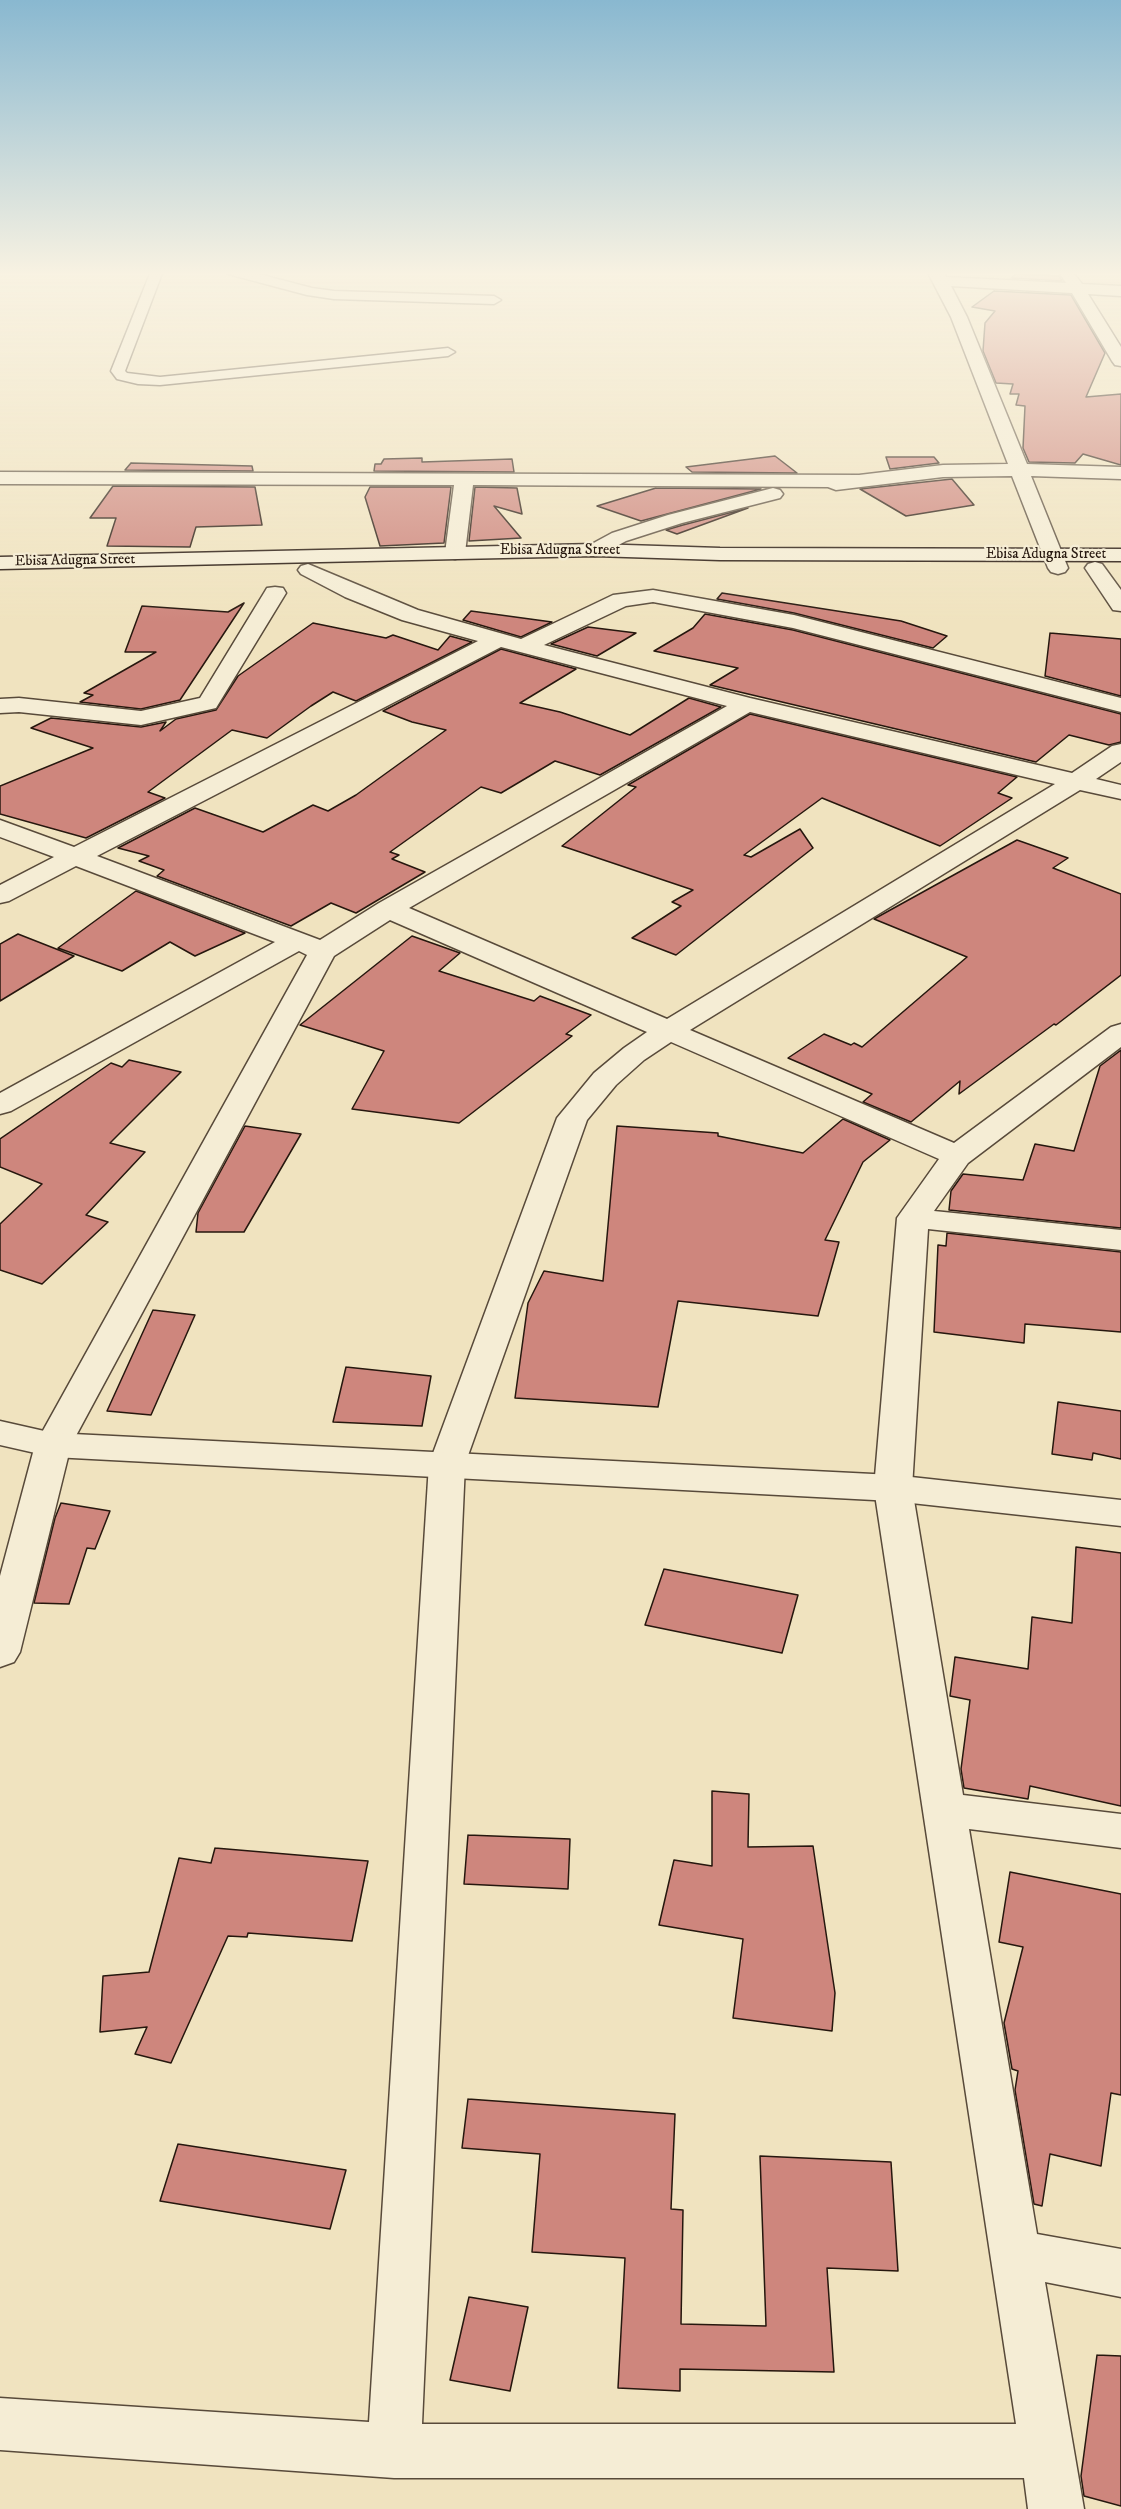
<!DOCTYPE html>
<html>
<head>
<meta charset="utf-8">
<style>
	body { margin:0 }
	canvas { display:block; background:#f0e3bf }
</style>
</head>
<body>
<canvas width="1121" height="2509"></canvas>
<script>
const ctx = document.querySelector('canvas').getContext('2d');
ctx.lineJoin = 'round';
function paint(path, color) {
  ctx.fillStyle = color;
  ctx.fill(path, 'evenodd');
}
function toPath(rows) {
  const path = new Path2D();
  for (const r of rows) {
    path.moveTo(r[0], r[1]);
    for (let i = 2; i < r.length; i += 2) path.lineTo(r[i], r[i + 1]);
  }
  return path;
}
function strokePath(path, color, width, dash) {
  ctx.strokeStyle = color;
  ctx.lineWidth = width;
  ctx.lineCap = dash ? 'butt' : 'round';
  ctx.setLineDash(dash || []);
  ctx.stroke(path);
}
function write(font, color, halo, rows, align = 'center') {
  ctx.font = font + ' "IM FELL DW Pica",serif';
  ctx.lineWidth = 4.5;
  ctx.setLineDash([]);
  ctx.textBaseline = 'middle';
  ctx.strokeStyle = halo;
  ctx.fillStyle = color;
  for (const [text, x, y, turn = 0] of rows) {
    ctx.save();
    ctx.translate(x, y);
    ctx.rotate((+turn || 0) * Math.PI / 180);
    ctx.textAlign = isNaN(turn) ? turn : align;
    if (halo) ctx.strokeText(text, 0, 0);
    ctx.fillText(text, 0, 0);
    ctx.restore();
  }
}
const building = toPath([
	[1016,274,1059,276,1062,281,1011,278,1016,274],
	[994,291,1071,295,1105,353,1086,397,1121,394,1121,465,1083,454,1075,463,1029,462,1023,448,1025,406,1016,405,1019,394,1010,394,1013,384,996,383,983,351,985,323,995,311,972,307,994,291],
	[775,456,797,473,692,472,686,467,775,456],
	[886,457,934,457,939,463,890,469,886,457],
	[422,458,422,462,512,459,514,472,374,471,375,464,381,464,384,459,422,458],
	[131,463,252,466,253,471,125,470,131,463],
	[952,479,974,505,906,516,860,489,952,479],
	[113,486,255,487,262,525,196,527,190,547,107,546,116,518,90,518,113,486],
	[370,487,451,487,444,543,380,546,365,497,370,487],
	[475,487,517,488,522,514,494,506,521,538,469,541,475,487],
	[656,488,761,489,641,521,597,506,656,488],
	[748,508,677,534,666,530,683,525,748,508],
	[722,593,901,621,947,636,933,648,794,613,717,599,722,593],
	[244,603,180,700,141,709,80,702,93,695,84,693,156,652,125,652,142,606,228,612,244,603],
	[471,611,552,622,521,637,463,620,471,611],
	[705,614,793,630,1121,714,1121,742,1109,745,1069,735,1036,762,710,685,738,668,654,651,693,628,705,614],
	[313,623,386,638,393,635,438,650,450,636,472,642,356,701,333,692,311,706,267,738,232,730,148,792,165,798,86,838,0,814,0,786,93,748,31,728,51,718,141,727,166,722,160,731,176,719,216,710,238,676,313,623],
	[588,627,636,633,597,656,551,644,588,627],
	[1050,633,1121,639,1121,696,1045,676,1050,633],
	[501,649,576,669,520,703,560,712,630,735,689,698,721,707,600,775,555,761,501,793,481,787,390,852,399,855,392,859,425,872,356,913,331,903,291,926,157,876,164,870,139,861,149,856,118,848,195,808,263,832,313,805,328,811,356,795,446,730,412,722,383,711,501,649],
	[750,714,1017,777,998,793,1012,798,940,846,822,798,744,855,751,857,800,829,813,848,676,955,632,938,681,906,672,902,693,890,562,846,636,787,628,785,750,714],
	[1017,840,1068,858,1053,868,1121,894,1121,975,1056,1025,1054,1024,959,1094,960,1081,911,1122,863,1102,872,1094,788,1058,824,1034,851,1045,854,1043,862,1047,967,957,874,919,1017,840],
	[136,891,245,933,195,956,170,942,122,971,58,948,136,891],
	[18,934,74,956,0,1001,0,944,18,934],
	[412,936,460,953,439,971,534,1001,540,996,591,1015,566,1034,572,1036,459,1123,352,1109,384,1051,300,1025,412,936],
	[1121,1050,1121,1228,949,1210,951,1191,963,1174,1023,1180,1035,1144,1074,1151,1100,1066,1121,1050],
	[129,1060,181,1072,110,1143,145,1152,86,1215,108,1222,42,1284,0,1270,0,1224,42,1184,0,1167,0,1139,111,1063,122,1067,129,1060],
	[843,1119,890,1140,863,1162,825,1240,839,1242,818,1316,678,1301,658,1407,515,1398,528,1303,544,1271,603,1281,617,1126,718,1133,718,1136,803,1153,843,1119],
	[245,1126,301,1134,244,1232,196,1232,198,1213,245,1126],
	[947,1233,1121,1252,1121,1332,1025,1324,1024,1343,934,1332,938,1245,946,1246,947,1233],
	[153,1310,195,1315,151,1415,107,1411,153,1310],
	[346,1367,431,1376,422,1426,333,1422,346,1367],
	[1058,1402,1121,1411,1121,1459,1093,1453,1092,1460,1052,1454,1058,1402],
	[61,1503,110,1511,95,1549,87,1548,69,1604,34,1603,55,1518,61,1503],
	[1076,1547,1121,1553,1121,1806,1030,1786,1028,1799,964,1788,961,1769,970,1700,950,1696,955,1657,1028,1669,1032,1617,1072,1623,1076,1547],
	[664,1569,798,1595,782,1653,645,1625,664,1569],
	[712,1791,749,1794,748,1847,813,1846,835,1993,832,2031,733,2018,743,1939,659,1925,674,1860,712,1866,712,1791],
	[468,1835,570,1839,568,1889,464,1884,468,1835],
	[215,1848,368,1861,352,1941,248,1933,247,1937,228,1936,171,2063,135,2054,147,2027,100,2032,103,1976,149,1972,179,1858,211,1863,215,1848],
	[1010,1872,1121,1894,1121,2095,1111,2093,1101,2166,1050,2154,1042,2206,1034,2204,1015,2090,1018,2071,1012,2069,1004,2023,1023,1947,999,1942,1010,1872],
	[468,2099,675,2114,671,2209,683,2210,681,2324,766,2326,760,2156,891,2162,898,2271,827,2268,834,2372,680,2369,680,2391,618,2388,625,2258,532,2252,540,2154,462,2148,468,2099],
	[178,2144,346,2170,330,2229,160,2201,178,2144],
	[469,2297,528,2307,510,2391,450,2380,469,2297],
	[1097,2355,1121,2356,1121,2506,1084,2496,1081,2476,1097,2355]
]);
paint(building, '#ce867d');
strokePath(building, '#26170e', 1.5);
const service = toPath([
	[151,271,163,271,125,371,127,373,160,377,448,348,455,352,448,356,160,385,138,384,117,379,111,371,151,271],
	[226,271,247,271,312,288,334,291,494,296,501,300,494,304,334,299,307,295,228,274,226,271]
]);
const minor = toPath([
	[927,271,943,271,946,277,1066,283,1061,275,1063,272,1072,271,1082,284,1121,286,1121,296,1088,294,1121,347,1121,366,1115,365,1112,361,1072,293,951,286,967,317,1027,464,1121,467,1121,479,1031,476,1068,568,1065,572,1058,574,1051,572,1048,568,1012,476,943,477,836,490,828,487,473,485,465,553,462,557,455,559,448,557,445,553,454,485,0,484,0,472,859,475,943,465,1008,464,951,317,927,271],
	[773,488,780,490,783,494,780,498,682,523,626,541,602,554,595,556,588,554,585,550,588,546,612,533,668,515,773,488],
	[1095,562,1102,564,1121,590,1121,611,1113,610,1085,568,1088,564,1095,562],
	[308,564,418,610,521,639,613,595,653,590,794,615,1121,698,1121,712,793,628,653,602,626,606,544,645,750,698,1072,773,1112,746,1121,744,1121,762,1096,779,1121,785,1121,799,1080,790,690,1030,954,1143,1111,1027,1121,1024,1121,1047,968,1163,934,1211,1121,1230,1121,1250,928,1229,912,1488,963,1795,1121,1814,1121,1848,969,1829,1037,2234,1121,2249,1121,2297,1045,2282,1084,2509,1028,2509,1024,2478,394,2478,0,2450,0,2398,369,2422,429,1464,557,1118,594,1073,624,1048,647,1032,390,920,334,956,71,1445,20,1652,14,1662,0,1667,0,1576,35,1445,307,955,299,951,11,1111,0,1114,0,1093,275,942,76,866,9,901,0,903,0,885,54,857,0,837,0,820,74,847,478,641,402,620,345,597,301,574,298,570,301,566,308,564],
	[501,647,727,706,379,903,320,940,97,856,501,647],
	[750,712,1055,784,667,1019,409,908,750,712],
	[671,1042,939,1159,897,1218,874,1488,1016,2424,422,2424,465,1464,587,1120,616,1085,644,1060,671,1042],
	[275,587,283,588,286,593,216,708,141,725,19,712,0,713,0,699,19,698,141,711,200,698,264,593,267,588,275,587]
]);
const tertiary = toPath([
	[0,1421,53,1433,893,1475,1121,1500,1121,1526,893,1501,53,1457,0,1445,0,1421]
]);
const secondary = toPath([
	[595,544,720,548,1121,549,1121,561,720,560,595,556,0,569,0,557,595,544]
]);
strokePath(service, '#584a3a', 3);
strokePath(minor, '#584a3a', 3);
strokePath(tertiary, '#584a3a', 3);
strokePath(secondary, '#26170e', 3);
paint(service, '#f5edd5');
paint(minor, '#f5edd5');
paint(tertiary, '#f5edd5');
paint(secondary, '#f5edd5');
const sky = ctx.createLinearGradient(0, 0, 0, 622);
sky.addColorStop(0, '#89b8d0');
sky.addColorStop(0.44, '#f8f2e2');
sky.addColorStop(1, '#f8f2e200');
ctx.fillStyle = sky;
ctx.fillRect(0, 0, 1121, 622);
write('15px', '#26170e', '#f5edd5', [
	["Ebisa Adugna Street",560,551],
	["Ebisa Adugna Street",1046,555],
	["Ebisa Adugna Street",75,561,-1]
]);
</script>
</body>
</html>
